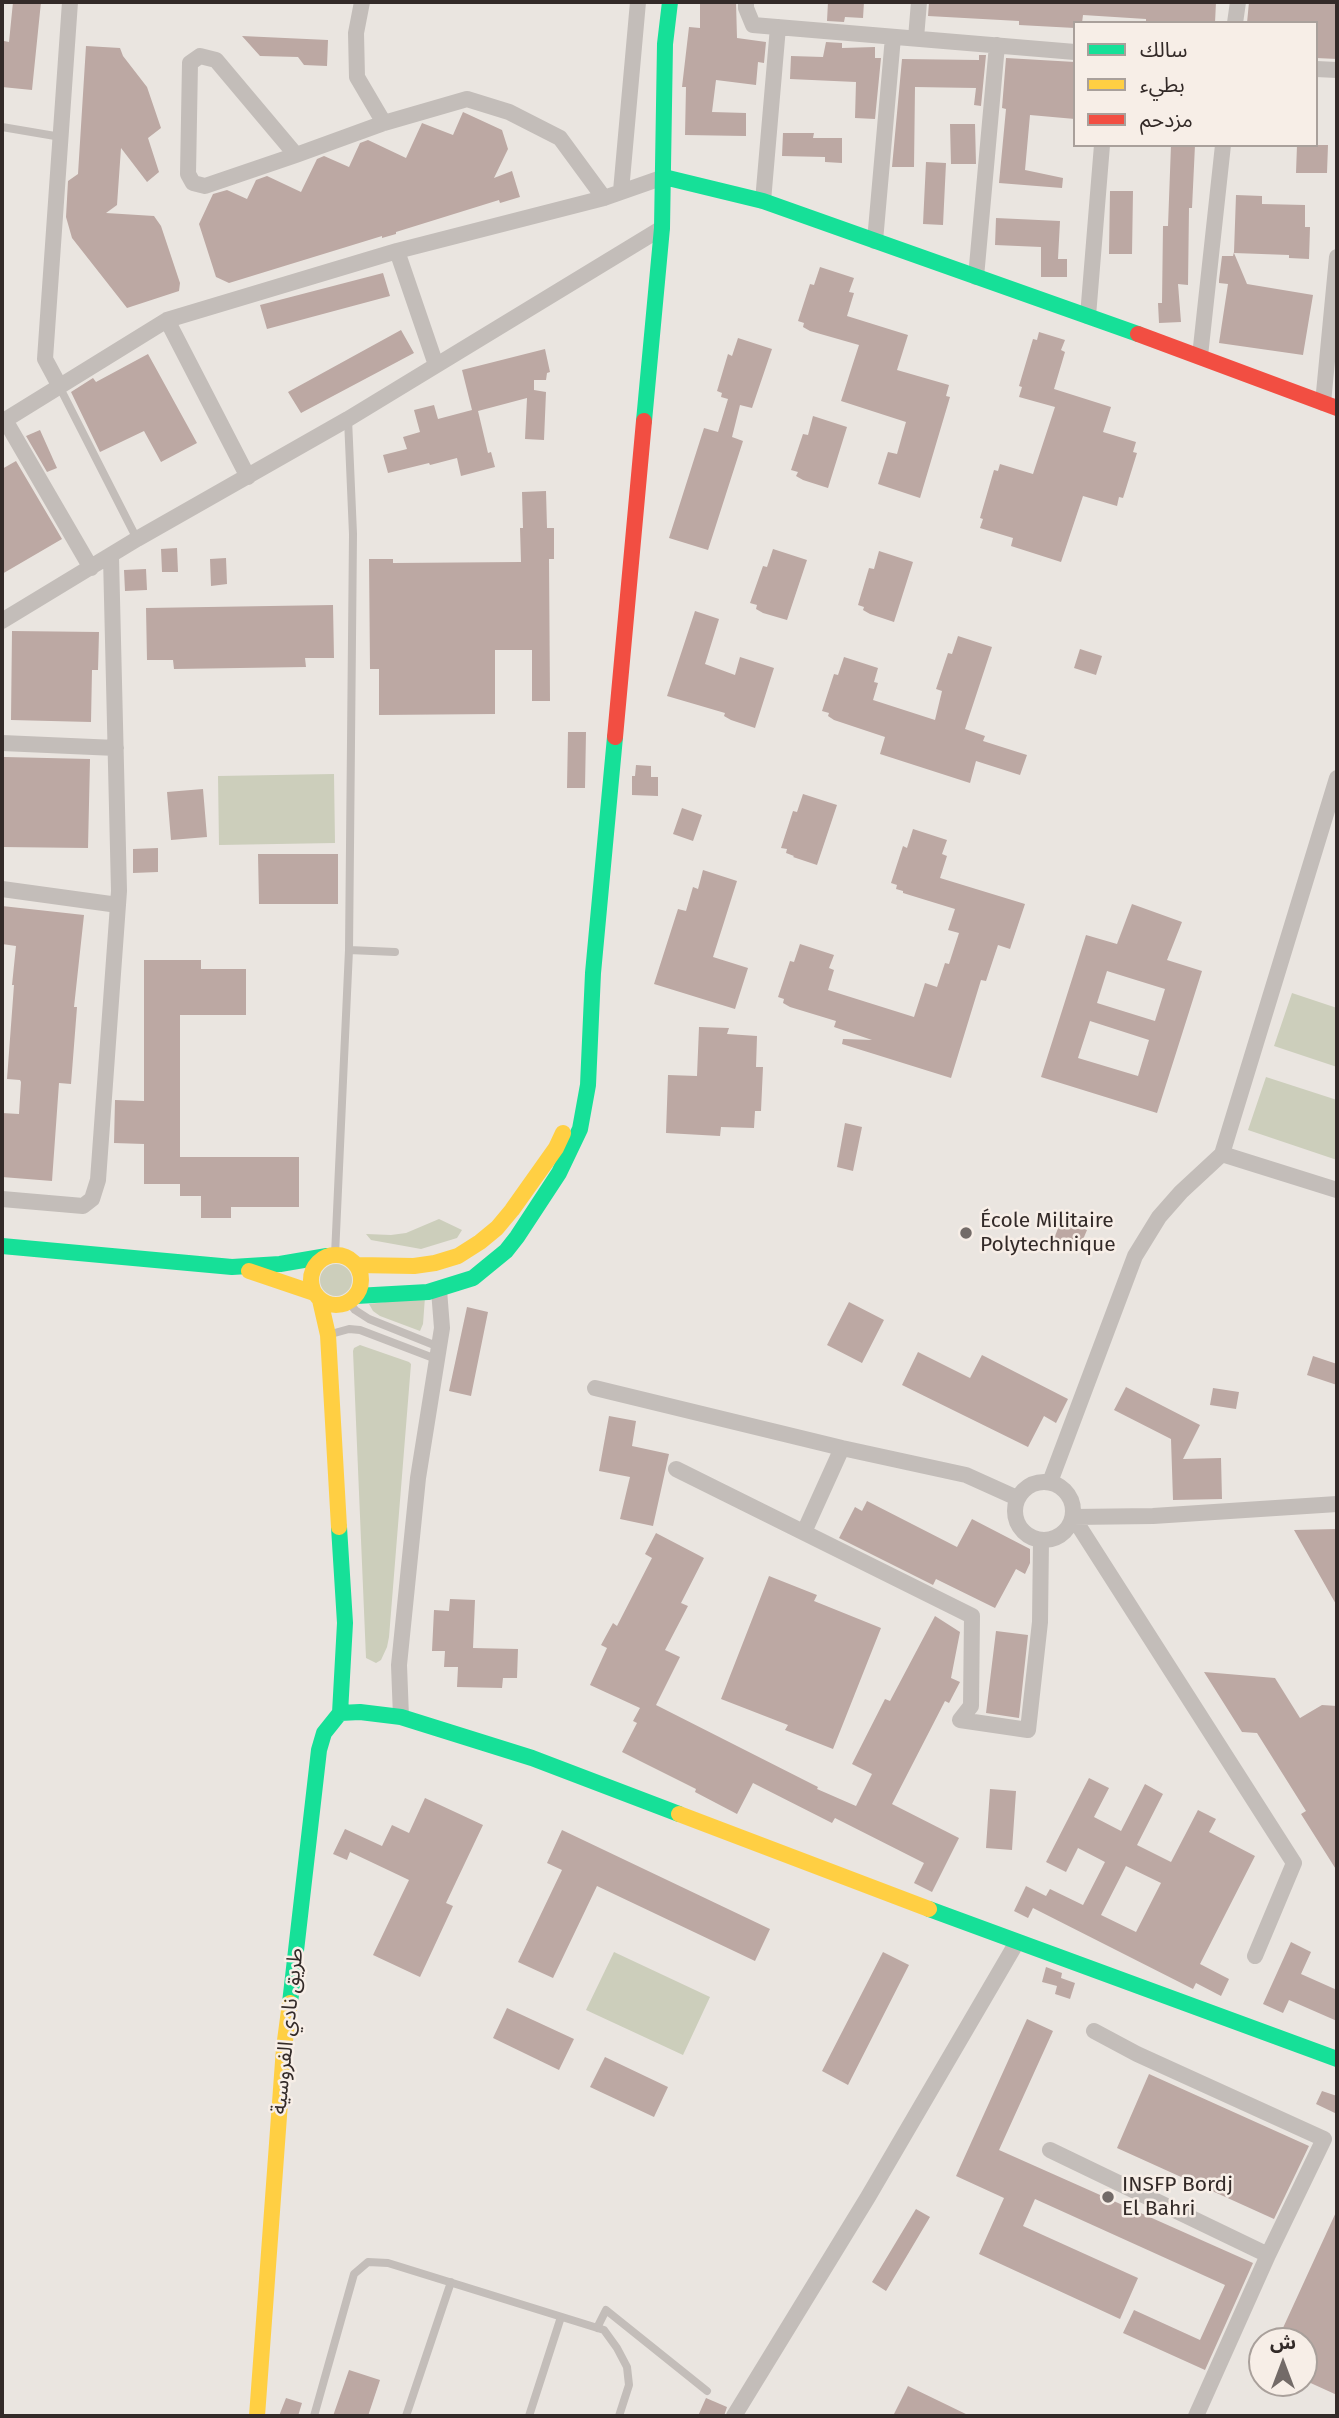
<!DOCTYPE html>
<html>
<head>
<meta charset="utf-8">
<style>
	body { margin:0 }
	#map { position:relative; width:1339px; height:2418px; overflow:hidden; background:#eae5e0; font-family:"Fira Sans","Noto Sans Arabic",sans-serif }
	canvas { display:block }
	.frame { position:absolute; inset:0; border:4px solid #332a28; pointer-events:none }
	.legend { position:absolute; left:1073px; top:21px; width:245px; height:126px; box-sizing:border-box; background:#f7eee7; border:2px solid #a9a09b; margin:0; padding:9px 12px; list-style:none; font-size:21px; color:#332a28 }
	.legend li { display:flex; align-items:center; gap:14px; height:35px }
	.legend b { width:35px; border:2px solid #a9a09b }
	.north { position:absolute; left:1248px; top:2327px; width:70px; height:70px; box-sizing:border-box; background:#f7eee7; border:2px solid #a9a09b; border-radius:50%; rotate:0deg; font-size:19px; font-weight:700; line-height:28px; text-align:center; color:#332a28 }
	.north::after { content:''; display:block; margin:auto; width:24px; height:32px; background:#736b68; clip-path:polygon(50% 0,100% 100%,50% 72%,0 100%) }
</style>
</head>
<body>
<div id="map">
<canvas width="1339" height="2418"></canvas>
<div class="frame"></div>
<ul class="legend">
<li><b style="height:9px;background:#16e098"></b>سالك</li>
<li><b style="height:9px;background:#ffcf43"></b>بطيء</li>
<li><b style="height:9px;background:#f24e42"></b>مزدحم</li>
</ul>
<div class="north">ش</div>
</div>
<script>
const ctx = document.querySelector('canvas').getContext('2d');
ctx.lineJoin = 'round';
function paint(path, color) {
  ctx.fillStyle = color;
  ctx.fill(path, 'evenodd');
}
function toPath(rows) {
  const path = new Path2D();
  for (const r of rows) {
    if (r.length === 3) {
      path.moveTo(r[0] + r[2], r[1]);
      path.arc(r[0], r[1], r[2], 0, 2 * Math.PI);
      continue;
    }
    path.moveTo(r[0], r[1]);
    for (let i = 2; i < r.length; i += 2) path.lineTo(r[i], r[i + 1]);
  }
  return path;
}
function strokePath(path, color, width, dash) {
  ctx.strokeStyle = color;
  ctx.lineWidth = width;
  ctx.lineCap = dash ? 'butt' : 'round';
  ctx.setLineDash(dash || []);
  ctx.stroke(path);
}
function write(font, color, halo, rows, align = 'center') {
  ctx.font = font + ' "Fira Sans","Noto Sans Arabic",sans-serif';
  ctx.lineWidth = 5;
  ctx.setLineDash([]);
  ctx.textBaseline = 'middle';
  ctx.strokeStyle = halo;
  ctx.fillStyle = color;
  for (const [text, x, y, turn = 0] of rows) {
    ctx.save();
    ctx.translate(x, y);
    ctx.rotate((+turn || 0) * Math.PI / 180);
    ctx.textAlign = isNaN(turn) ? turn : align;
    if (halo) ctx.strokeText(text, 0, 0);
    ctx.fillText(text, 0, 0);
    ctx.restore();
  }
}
paint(toPath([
	[334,774,335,843,219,845,218,776],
	[1292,993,1337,1008,1337,1067,1274,1046],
	[1266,1077,1337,1100,1337,1160,1248,1130],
	[439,1219,462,1230,457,1238,421,1249,371,1240,366,1234,391,1235,406,1233],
	[336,1280,16],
	[425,1297,423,1324,420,1331,380,1316,373,1311,369,1304],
	[360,1345,409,1362,411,1364,389,1637,387,1647,381,1660,376,1663,366,1658,353,1351,354,1348],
	[614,1952,710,1997,683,2055,586,2010]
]), '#cccebb');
paint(toPath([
	[13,2,41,2,32,90,2,87,4,41,9,42],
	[700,2,736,2,737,38,766,42,764,63,758,62,756,85,716,80,712,112,746,113,746,136,685,135,686,87,682,87,689,27,700,28],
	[828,2,864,2,863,18,845,17,844,22,827,21],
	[929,2,1216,2,1215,23,1146,23,1146,19,1083,15,1082,23,1075,23,1075,28,1019,25,1019,21,928,16],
	[1249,2,1337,2,1337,59,1316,58,1316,23,1247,23],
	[242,36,328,40,327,66,304,65,298,57,260,56],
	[826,42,842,43,842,48,875,47,875,58,881,58,875,119,855,118,856,82,790,79,791,56,823,57],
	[86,46,120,48,123,56,147,87,161,128,148,138,159,172,147,182,121,148,117,205,106,213,154,216,161,226,180,283,179,291,127,308,72,238,66,217,68,181,78,174],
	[979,55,986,55,981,106,974,105,976,88,915,87,914,167,892,167,902,59,979,60],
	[1006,58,1075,62,1075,119,1030,115,1025,170,1063,178,1062,188,999,183,1006,109,1002,108],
	[463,112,502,130,508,149,494,178,512,171,520,197,500,203,499,200,396,232,396,234,382,238,382,236,229,283,216,277,199,224,213,194,227,190,247,199,256,180,267,176,301,192,317,159,324,156,349,167,360,143,368,140,406,158,422,123,453,135],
	[950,124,975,124,976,164,951,164],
	[783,133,814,133,813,138,842,138,842,163,825,162,825,157,782,156],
	[1171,145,1195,145,1192,208,1189,208,1188,285,1178,284,1181,322,1159,323,1158,303,1162,303,1163,226,1168,226],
	[1297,145,1328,145,1327,173,1296,173],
	[926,162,946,163,943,225,923,224],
	[1110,191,1133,191,1132,254,1109,254],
	[1236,195,1262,196,1262,204,1305,205,1305,227,1310,227,1309,259,1289,258,1289,255,1234,253,1247,284,1313,295,1303,355,1219,343,1228,284,1219,283,1219,280,1222,256,1233,256,1234,252],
	[996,218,1060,221,1058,259,1067,259,1067,277,1041,277,1041,247,995,245],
	[820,267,854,278,849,292,854,293,847,316,908,335,897,370,949,385,946,396,950,397,920,498,878,484,888,452,897,454,906,422,841,401,859,345,810,331,803,327,804,323,798,321,810,284,814,285],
	[383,273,390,296,267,329,260,305],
	[401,330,414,353,301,413,288,392],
	[1039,332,1065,340,1061,350,1065,352,1054,389,1111,407,1103,432,1136,442,1133,452,1137,453,1123,498,1119,497,1117,506,1083,496,1061,562,1011,546,1013,538,980,528,983,519,980,518,994,470,998,471,1000,464,1033,474,1055,407,1019,397,1022,387,1019,386,1033,339,1037,340],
	[738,338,772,349,752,408,740,405,732,437,743,441,708,550,669,538,704,428,718,432,728,399,721,397,722,393,717,391,728,354,732,356],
	[545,349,550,372,547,373,546,380,534,380,534,390,546,392,544,440,525,439,527,398,478,411,488,453,491,452,495,467,461,476,457,458,430,465,429,463,388,473,383,455,407,449,403,437,420,432,414,410,434,405,438,419,472,410,462,370],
	[148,354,197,443,161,462,144,431,100,452,71,392,93,378,96,382],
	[813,416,847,427,828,488,803,480,796,476,798,472,791,470,803,434,808,435],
	[40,430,57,468,47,472,26,436],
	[16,461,62,539,2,574,2,469],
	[546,491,547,528,554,528,554,559,549,559,550,701,532,701,532,650,495,650,495,714,379,715,379,669,370,669,369,559,393,559,393,563,521,562,520,528,523,528,522,492],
	[177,548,178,572,162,572,161,549],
	[773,549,807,560,787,620,763,613,756,609,757,605,750,603,763,566,767,567],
	[879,551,913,562,894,622,870,614,863,610,864,607,858,605,869,568,874,569],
	[226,558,227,584,211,586,210,559],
	[146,569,147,590,125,591,124,570],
	[333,605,334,658,305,658,306,667,174,669,173,660,147,660,146,608],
	[695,611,719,619,705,664,735,675,740,657,774,668,755,728,731,720,724,716,725,713,667,696],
	[12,631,99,632,98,670,92,670,91,722,11,720],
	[958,636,992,647,965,729,985,736,983,741,1027,755,1020,775,976,761,970,783,880,754,885,737,834,720,828,716,829,713,822,711,834,674,838,675,844,657,878,668,874,682,878,683,873,700,935,720,942,691,936,689,948,653,952,654],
	[1080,649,1102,656,1096,675,1074,668],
	[568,732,586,732,585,788,567,788],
	[4,757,90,759,88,848,2,847],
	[636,765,651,766,651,777,658,777,658,796,632,795,632,776,635,776],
	[203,789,207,837,171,840,167,792],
	[803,794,837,805,817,865,793,857,794,856,786,853,787,849,781,848,793,811,797,812],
	[682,808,702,815,693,841,673,834],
	[913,829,947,840,942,854,947,856,940,878,1025,904,1010,949,998,945,986,981,981,980,951,1078,842,1044,843,1039,872,1040,834,1027,836,1021,790,1007,783,1003,784,999,778,997,790,961,794,962,800,944,834,955,829,968,834,970,828,990,914,1017,925,983,937,987,945,963,949,964,959,933,948,930,955,909,903,893,903,891,896,889,897,885,891,883,903,846,907,848],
	[158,848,158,872,133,873,133,849],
	[258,854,338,854,338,904,259,904],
	[703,870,737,881,713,957,748,968,735,1009,654,984,678,909,686,911,693,887,698,889],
	[1132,904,1182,922,1167,960,1202,971,1157,1113,1041,1077,1086,935,1117,944],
	[1107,971,1165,989,1155,1021,1097,1003],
	[1090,1021,1149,1040,1138,1076,1078,1058],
	[2,906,84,915,74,1007,77,1007,71,1084,59,1083,52,1181,2,1177,2,1113,19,1114,21,1082,20,1080,7,1079,14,985,12,985,16,946,2,944],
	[144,960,201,960,201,969,246,969,246,1015,180,1015,180,1157,299,1157,299,1207,231,1207,231,1218,201,1218,201,1196,180,1196,180,1184,144,1184,144,1144,114,1143,115,1100,144,1101],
	[699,1027,729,1028,727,1034,757,1036,756,1067,763,1067,761,1111,755,1111,754,1128,721,1127,720,1136,666,1133,668,1075,697,1076],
	[845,1123,862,1127,853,1171,837,1167],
	[1061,1220,1087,1230,1079,1249,1054,1239],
	[849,1302,884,1320,862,1363,827,1345],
	[467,1307,488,1312,471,1396,449,1391],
	[918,1352,970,1378,982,1355,1068,1399,1056,1423,1044,1416,1028,1447,902,1385],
	[1313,1356,1337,1364,1337,1385,1307,1375],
	[1126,1387,1200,1425,1183,1459,1221,1458,1222,1499,1173,1500,1171,1439,1114,1410],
	[1213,1388,1239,1392,1236,1409,1210,1405],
	[609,1416,636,1421,632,1446,669,1454,653,1526,620,1519,630,1477,599,1471],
	[867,1501,957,1547,972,1519,1030,1549,1030,1563,1025,1574,1016,1569,995,1608,936,1579,933,1585,839,1538,855,1507,862,1511],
	[1337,1529,1337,1606,1294,1530],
	[656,1533,704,1558,681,1603,688,1606,665,1650,680,1657,656,1705,818,1787,817,1789,856,1806,872,1774,852,1764,885,1699,890,1701,935,1616,960,1632,951,1678,960,1682,949,1703,945,1701,892,1804,959,1838,932,1892,914,1883,924,1863,835,1818,832,1823,753,1783,737,1814,695,1792,696,1789,622,1752,637,1723,633,1721,640,1708,590,1685,607,1648,601,1645,613,1623,617,1626,652,1558,645,1554],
	[769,1576,817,1595,814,1601,881,1628,833,1749,785,1730,788,1725,721,1699],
	[450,1599,475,1600,473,1648,518,1649,517,1678,503,1678,502,1688,457,1687,458,1667,444,1667,445,1651,432,1651,434,1610,449,1611],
	[996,1631,1028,1635,1019,1718,986,1713],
	[1204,1672,1275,1678,1300,1718,1322,1705,1337,1706,1337,1871,1301,1814,1306,1811,1257,1733,1242,1732],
	[1089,1778,1109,1788,1094,1817,1121,1831,1145,1784,1163,1794,1137,1845,1171,1862,1198,1810,1216,1819,1209,1832,1255,1856,1200,1964,1229,1979,1221,1996,1196,1983,1193,1989,1033,1908,1028,1918,1014,1911,1026,1886,1046,1896,1050,1889,1083,1905,1105,1862,1078,1848,1066,1872,1046,1862],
	[1126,1866,1161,1883,1136,1932,1101,1915],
	[990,1789,1016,1791,1012,1850,986,1848],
	[425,1798,483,1825,446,1903,453,1906,420,1977,373,1955,409,1880,350,1852,347,1860,333,1854,345,1829,382,1846,392,1825,409,1833],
	[562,1830,770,1929,755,1961,597,1886,553,1978,518,1962,562,1870,547,1863],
	[1291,1942,1311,1952,1301,1974,1337,1990,1337,2021,1289,2000,1283,2013,1263,2004],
	[883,1952,909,1965,848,2085,822,2071],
	[1046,1967,1062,1973,1061,1978,1075,1983,1070,1999,1055,1994,1057,1986,1042,1982],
	[507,2008,574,2039,559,2070,493,2038],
	[1027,2019,1053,2031,999,2150,1253,2263,1205,2370,1123,2333,1134,2310,1200,2340,1225,2285,1035,2199,1023,2226,1138,2278,1120,2319,979,2254,1004,2198,956,2176],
	[605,2057,668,2087,654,2117,590,2087],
	[1149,2074,1309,2146,1274,2219,1117,2148],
	[1322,2091,1337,2096,1337,2114,1316,2104],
	[916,2209,930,2217,886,2291,872,2282],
	[1337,2210,1337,2395,1304,2380,1304,2341,1277,2341],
	[349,2370,380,2380,368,2416,333,2416],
	[908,2386,970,2416,893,2416],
	[286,2398,302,2403,298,2416,279,2416],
	[706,2398,727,2407,724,2416,698,2416]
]), '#bca8a3');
strokePath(toPath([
	[2,127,61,137],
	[59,386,137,539],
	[349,950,395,952],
	[335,1255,349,950,353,534,348,419],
	[349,1302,355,1310,369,1319,439,1347],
	[331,1334,349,1329,360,1330,436,1359],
	[597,2328,606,2310,707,2391],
	[314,2416,354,2274,368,2262,388,2263,604,2330,617,2348,627,2367,629,2385,619,2416],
	[406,2416,451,2282],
	[529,2416,561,2317]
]), '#c3bdb9', 8);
strokePath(toPath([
	[362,2,356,33,357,77,384,123],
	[746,2,746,8,753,25,1075,52],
	[1235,23,1238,2],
	[916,38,919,2],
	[1316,69,1337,70],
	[296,155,216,60,200,56,190,63,188,174,193,183,205,186,296,155,384,123,467,99,509,112,560,138,604,198],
	[621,191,638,2],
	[763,201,778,27],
	[875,241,893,37],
	[397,251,436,365],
	[976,277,997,45],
	[1088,316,1102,145],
	[167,320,248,477],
	[1200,356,1223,145],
	[59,385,45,359,70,2],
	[1323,403,1337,257],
	[5,420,91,568],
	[2,422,167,320,397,251,604,198,664,177],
	[2,621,137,539,348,419,662,228],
	[2,743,116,748],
	[2,889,118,905],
	[1222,1154,1337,778],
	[2,1199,83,1206,92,1199,98,1180,119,891,111,557],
	[595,1388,842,1448,966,1475,1017,1498],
	[676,1469,972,1616,971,1706,960,1720,1028,1730,1040,1622,1041,1540],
	[1044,1511,29],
	[1050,1482,1135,1256,1159,1217,1181,1192,1222,1154,1337,1190],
	[1073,1517,1294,1863,1255,1956],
	[1073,1517,1153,1516,1337,1504],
	[804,1532,842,1448],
	[401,1717,399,1665,418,1478,442,1328,439,1290],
	[1094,2031,1137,2054,1324,2139,1268,2255,1196,2416],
	[1050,2150,1268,2255],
	[734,2416,868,2197,1017,1942]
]), '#c3bdb9', 16);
strokePath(toPath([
	[664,177,763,201,1138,334],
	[644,421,662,228,665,44,670,2],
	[2,1246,232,1267,280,1264,327,1256],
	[356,1296,428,1292,473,1278,506,1251,517,1237,559,1173,580,1129,588,1085,593,973,615,737],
	[339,1527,345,1623,340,1713],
	[929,1909,1337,2059],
	[290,2003,319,1750,324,1733,340,1713,360,1712,401,1717,532,1758,679,1814]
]), '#16e098', 16);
strokePath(toPath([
	[336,1280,25],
	[357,1265,414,1266,435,1263,458,1256,480,1242,497,1228,512,1210,556,1148,563,1133],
	[249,1271,314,1293],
	[320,1300,328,1335,339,1527],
	[679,1814,929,1909],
	[257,2416,284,2048,290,2003]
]), '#ffcf43', 16);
strokePath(toPath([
	[1138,334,1337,408],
	[615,737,644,421]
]), '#f24e42', 16);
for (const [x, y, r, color] of [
	[966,1233,7,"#736b68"],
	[1108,2197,7,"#736b68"]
]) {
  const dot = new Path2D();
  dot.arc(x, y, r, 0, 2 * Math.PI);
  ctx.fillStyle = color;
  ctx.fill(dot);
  strokePath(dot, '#f7eee7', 2.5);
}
write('21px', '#332a28', '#f7eee7', [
	["École Militaire",980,1221],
	["Polytechnique",980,1245],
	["INSFP Bordj",1122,2185],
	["El Bahri",1122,2209]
], 'left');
write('21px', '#332a28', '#f7eee7', [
	["طريق نادي الفروسية",288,2031,-84]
]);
</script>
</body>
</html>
